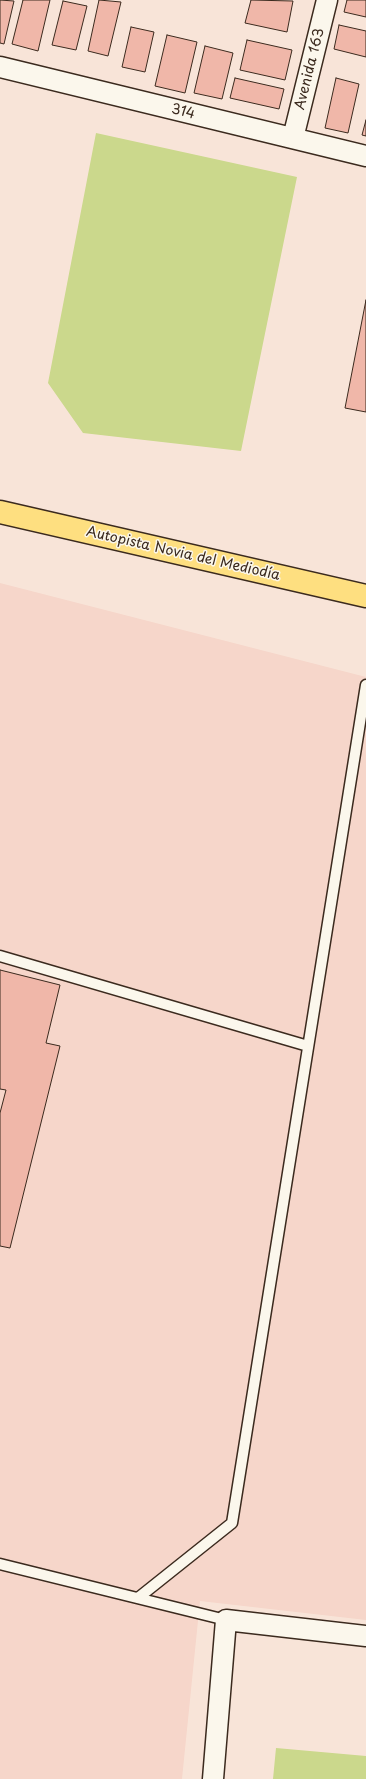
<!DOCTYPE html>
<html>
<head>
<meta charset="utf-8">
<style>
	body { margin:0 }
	canvas { display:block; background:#f8e4d8 }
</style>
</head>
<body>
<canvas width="366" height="1779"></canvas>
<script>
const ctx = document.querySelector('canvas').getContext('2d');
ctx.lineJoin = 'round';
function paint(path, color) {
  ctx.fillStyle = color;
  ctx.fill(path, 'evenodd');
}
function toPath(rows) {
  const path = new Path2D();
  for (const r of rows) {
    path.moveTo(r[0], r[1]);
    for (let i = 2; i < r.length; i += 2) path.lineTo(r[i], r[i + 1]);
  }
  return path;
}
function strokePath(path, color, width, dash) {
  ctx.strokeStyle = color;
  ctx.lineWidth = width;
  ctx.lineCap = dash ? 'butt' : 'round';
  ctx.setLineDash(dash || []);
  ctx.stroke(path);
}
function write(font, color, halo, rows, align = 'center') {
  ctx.font = font + ' "Playpen Sans",sans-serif';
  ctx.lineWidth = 3;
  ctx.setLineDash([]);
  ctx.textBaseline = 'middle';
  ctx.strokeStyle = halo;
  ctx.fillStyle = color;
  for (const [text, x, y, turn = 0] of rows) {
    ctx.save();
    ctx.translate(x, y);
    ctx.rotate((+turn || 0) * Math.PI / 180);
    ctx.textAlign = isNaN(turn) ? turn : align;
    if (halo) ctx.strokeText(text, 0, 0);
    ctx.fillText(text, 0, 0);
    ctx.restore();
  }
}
paint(toPath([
	[0,583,366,677,366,1620,200,1601,182,1779,0,1779]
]), '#f6d6ca');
paint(toPath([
	[96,133,297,177,241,451,83,433,48,383],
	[276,1748,366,1756,366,1779,273,1779]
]), '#cbd88c');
const building = toPath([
	[0,0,14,1,4,44,0,43,0,0],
	[23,0,50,0,38,51,12,44,23,0],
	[99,0,121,2,108,56,88,51,99,0],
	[251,0,293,1,287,32,245,23,251,0],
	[347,0,366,0,366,17,344,12,347,0],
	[63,1,87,6,76,50,52,45,63,1],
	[339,25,366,31,366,57,334,49,339,25],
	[131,27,154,32,145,72,122,67,131,27],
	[167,35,197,42,185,93,155,86,167,35],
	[247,40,292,50,285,80,240,70,247,40],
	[205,46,233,53,222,99,194,93,205,46],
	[235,78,284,89,279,109,230,98,235,78],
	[336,78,359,84,348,133,325,128,336,78],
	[366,120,366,136,362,135,366,120],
	[366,300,366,412,345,408,366,300],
	[0,970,60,985,46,1043,60,1046,10,1248,0,1246,0,1113,6,1090,0,1089,0,970]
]);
paint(building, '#f0b7a9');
strokePath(building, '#3b2a1e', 1);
const lane = toPath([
	[0,956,308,1046],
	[0,1564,226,1620],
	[138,1598,232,1523,366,685]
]);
const street = toPath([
	[0,67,366,156],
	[293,138,327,0],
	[213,1779,226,1620,366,1636]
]);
const highway = toPath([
	[0,512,366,596]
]);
strokePath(lane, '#3b2a1e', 13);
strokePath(street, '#3b2a1e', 23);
strokePath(highway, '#3b2a1e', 25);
strokePath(lane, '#fbf7ec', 10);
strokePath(street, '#fbf7ec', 20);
strokePath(highway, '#fedf80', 22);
write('14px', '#3b2a1e', '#fbf7ec', [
	["Avenida 163",310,69,-76],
	["314",183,112,14],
	["Autopista Novia del Mediodía",183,554,13]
]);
</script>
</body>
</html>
